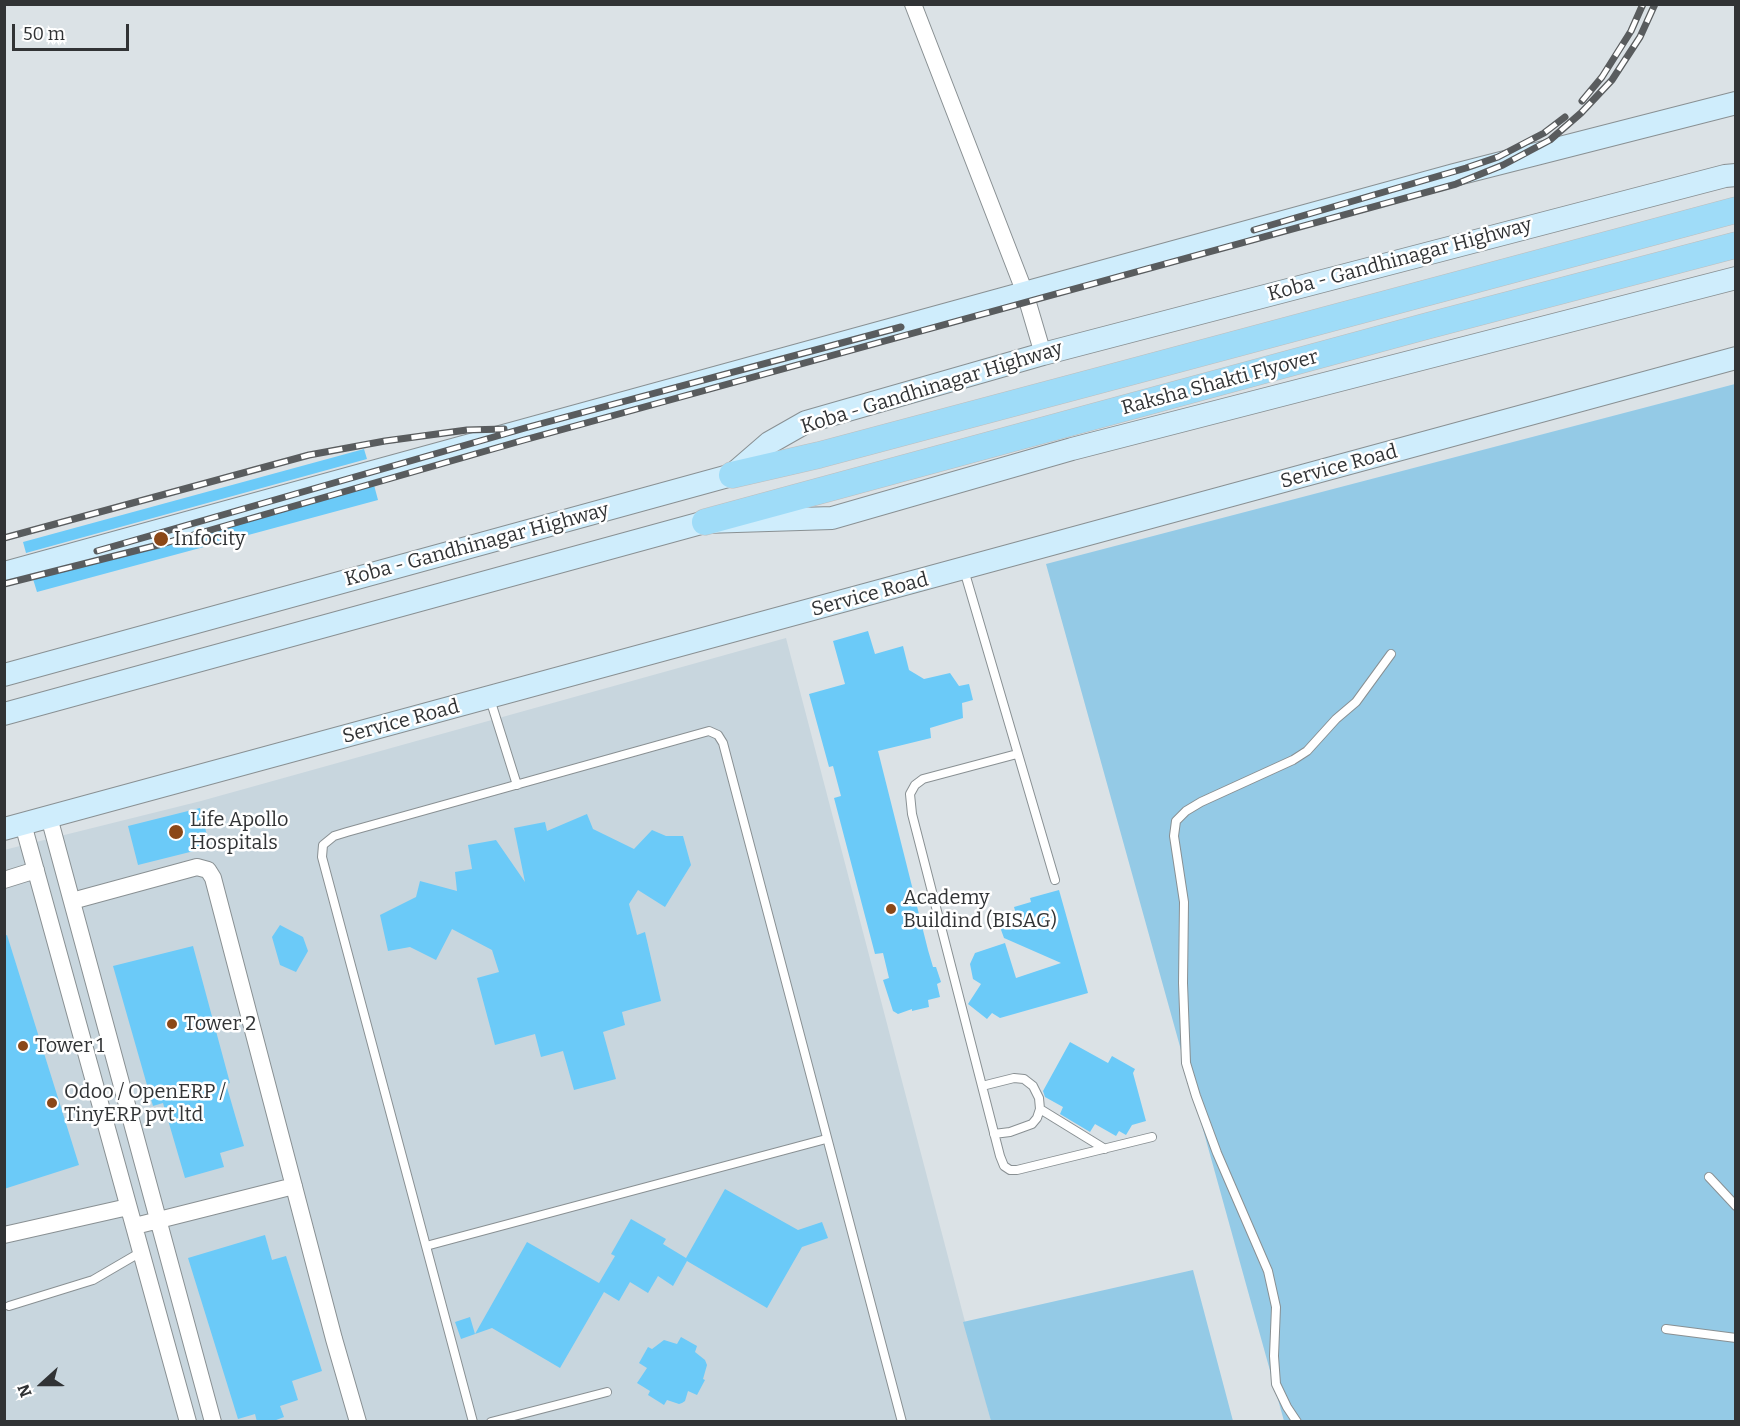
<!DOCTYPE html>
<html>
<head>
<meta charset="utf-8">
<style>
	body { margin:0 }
	#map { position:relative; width:1740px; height:1426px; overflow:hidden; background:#dbe2e6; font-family:Bitter,serif }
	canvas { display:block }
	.frame { position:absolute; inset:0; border:6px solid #313335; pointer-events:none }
	.north { position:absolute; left:12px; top:1354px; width:60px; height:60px; -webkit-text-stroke:4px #fff; paint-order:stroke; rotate:249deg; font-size:16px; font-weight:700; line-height:24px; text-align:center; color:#313335 }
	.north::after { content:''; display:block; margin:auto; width:21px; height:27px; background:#313335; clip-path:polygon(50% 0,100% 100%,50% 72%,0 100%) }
	.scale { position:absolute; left:12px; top:24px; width:117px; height:27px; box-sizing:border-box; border:3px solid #313335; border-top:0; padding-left:8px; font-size:18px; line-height:21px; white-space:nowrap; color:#313335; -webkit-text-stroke:4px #fff; paint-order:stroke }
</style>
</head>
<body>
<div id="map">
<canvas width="1740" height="1426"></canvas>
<div class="frame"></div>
<div class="north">N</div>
<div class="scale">50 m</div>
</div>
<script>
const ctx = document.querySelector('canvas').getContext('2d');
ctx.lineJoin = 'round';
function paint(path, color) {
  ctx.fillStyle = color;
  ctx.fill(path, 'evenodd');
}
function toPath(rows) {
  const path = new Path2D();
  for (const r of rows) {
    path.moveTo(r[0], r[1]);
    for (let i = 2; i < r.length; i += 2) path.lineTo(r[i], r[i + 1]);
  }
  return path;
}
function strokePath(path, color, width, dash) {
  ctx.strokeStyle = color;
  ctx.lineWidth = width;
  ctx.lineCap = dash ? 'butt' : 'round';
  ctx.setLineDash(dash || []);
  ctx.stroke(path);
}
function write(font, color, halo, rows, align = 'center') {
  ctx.font = font + ' Bitter,serif';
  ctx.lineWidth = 5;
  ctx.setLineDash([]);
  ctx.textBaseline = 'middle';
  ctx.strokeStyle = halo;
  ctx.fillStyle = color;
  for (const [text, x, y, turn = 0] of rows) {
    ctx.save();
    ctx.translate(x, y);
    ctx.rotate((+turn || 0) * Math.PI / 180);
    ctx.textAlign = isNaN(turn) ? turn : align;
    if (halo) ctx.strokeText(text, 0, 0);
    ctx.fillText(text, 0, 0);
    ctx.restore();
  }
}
paint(toPath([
	[786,638,991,1421,5,1421,4,850,201,801]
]), '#c8d6de');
paint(toPath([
	[1735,384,1735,1421,1284,1421,1046,564],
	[1193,1270,1233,1421,991,1421,963,1322]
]), '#94cae6');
paint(toPath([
	[364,449,367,459,26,553,23,542],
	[374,485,378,500,37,592,33,579],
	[868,631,875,654,903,646,909,670,924,679,950,673,959,686,969,684,973,700,962,703,963,718,930,728,931,738,878,751,928,950,933,967,936,967,941,982,937,984,940,997,928,1000,929,1007,912,1011,912,1009,898,1014,893,1011,883,980,889,978,883,953,875,954,834,798,841,796,833,766,829,767,809,694,845,684,833,641],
	[200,808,210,847,138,865,128,826],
	[587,814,593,829,634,849,652,830,666,836,683,836,691,865,665,907,638,890,629,904,637,935,645,932,661,1001,622,1012,625,1025,603,1032,616,1079,574,1090,563,1051,541,1057,535,1034,495,1045,477,978,499,972,492,950,452,929,436,960,410,947,388,951,380,915,416,897,420,881,457,891,455,872,472,869,468,845,496,840,525,882,514,828,545,822,547,831],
	[1059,890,1088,993,1000,1018,992,1013,987,1019,968,1004,981,984,973,979,970,964,975,953,1005,943,1016,978,1061,963,1004,938,1000,927,1016,914,1014,907,1031,902,1030,898],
	[280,925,303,937,308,951,296,972,280,965,272,937],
	[7,935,79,1165,4,1189,4,936],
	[193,946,230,1083,226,1084,244,1146,220,1153,224,1167,185,1178,163,1103,153,1106,113,966],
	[1070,1042,1108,1063,1112,1056,1135,1069,1133,1073,1146,1121,1132,1125,1126,1135,1119,1131,1116,1136,1095,1124,1090,1132,1060,1114,1063,1107,1045,1097,1043,1091],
	[725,1189,798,1230,822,1222,828,1238,802,1247,767,1308,687,1261,673,1286,658,1276,648,1293,630,1282,619,1301,604,1292,560,1368,492,1328,461,1339,455,1322,470,1317,475,1334,527,1242,599,1283,615,1256,611,1254,631,1219,666,1239,663,1244,686,1258],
	[265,1235,272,1260,286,1256,322,1371,292,1381,298,1400,280,1406,284,1417,271,1422,257,1422,255,1414,238,1419,188,1258],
	[681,1337,697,1346,695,1352,705,1360,707,1365,703,1379,705,1380,697,1395,688,1391,685,1401,682,1403,679,1404,667,1400,664,1405,648,1395,650,1391,637,1383,647,1368,639,1363,648,1347,652,1349,664,1340,677,1344]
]), '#6bcaf8');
const lane = toPath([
	[964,570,1055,880],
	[490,699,517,785],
	[1017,754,923,779,915,785,910,794,912,814,1000,1156,1004,1166,1010,1170,1017,1170,1152,1137],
	[982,1086,1014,1078,1024,1079,1033,1086,1039,1098,1040,1109,1037,1118,1032,1124,1010,1132,994,1134],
	[1040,1109,1105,1149],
	[1709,1177,1736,1206],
	[426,1246,826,1139],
	[9,1306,93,1280,141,1252],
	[1666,1329,1736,1338],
	[473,1422,322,857,323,845,334,836,347,832,709,731,718,735,723,743,902,1422],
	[491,1422,607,1392],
	[1297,1422,1287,1407,1276,1384,1274,1356,1276,1307,1268,1271,1217,1153,1196,1096,1186,1063,1183,983,1184,902,1174,836,1176,821,1186,811,1201,802,1293,760,1307,751,1336,719,1356,702,1391,654]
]);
const street = toPath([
	[913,4,1025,293,1043,354],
	[49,817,213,1422],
	[23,824,188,1422],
	[4,880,36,870],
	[72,901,197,867,208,870,213,878,334,1339,358,1422],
	[135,1226,294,1186],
	[4,1235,128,1207]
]);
const secondary = toPath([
	[4,573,1454,175,1736,103],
	[4,675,732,475,769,443,806,422,1043,354,1725,176,1736,175],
	[4,714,705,522,832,518,1072,449,1736,278],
	[4,829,1736,358]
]);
const primary = toPath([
	[732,475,819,455,1127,373,1736,210],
	[705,522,1427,326,1736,245]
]);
strokePath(lane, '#899093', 10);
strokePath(street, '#899093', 18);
strokePath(secondary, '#899093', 24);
strokePath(primary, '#bdbebe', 27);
strokePath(lane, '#fff', 8);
strokePath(street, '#fff', 16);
strokePath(secondary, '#cfedfc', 22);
strokePath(primary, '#9fdcf8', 26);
const rail = toPath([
	[1582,101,1602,77,1631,31,1643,4],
	[1254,230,1466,168,1498,157,1544,133,1565,117],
	[4,538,309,455,385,441,467,430,504,429],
	[97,551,525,428,901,327],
	[4,584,162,544,524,440,1456,184,1503,165,1550,140,1581,113,1612,80,1640,37,1655,4]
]);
strokePath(rail, '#595c5e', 7);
strokePath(rail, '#fff', 4.5, [14]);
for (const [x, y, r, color] of [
	[161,539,8,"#8b4818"],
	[176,832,8,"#8b4818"],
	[891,909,6,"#8b4818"],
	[172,1024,6,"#8b4818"],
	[23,1046,6,"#8b4818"],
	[52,1103,6,"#8b4818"]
]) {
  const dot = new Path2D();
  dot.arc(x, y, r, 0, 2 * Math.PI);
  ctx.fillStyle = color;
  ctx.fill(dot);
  strokePath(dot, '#fff', 2);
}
write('20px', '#313335', '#fff', [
	["Koba - Gandhinagar Highway",1400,260,-15],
	["Raksha Shakti Flyover",1220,383,-15],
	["Koba - Gandhinagar Highway",932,388,-17],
	["Service Road",1339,467,-15],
	["Koba - Gandhinagar Highway",477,545,-15],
	["Service Road",870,595,-15],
	["Service Road",401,722,-15]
]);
write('20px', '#313335', '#fff', [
	["Infocity",174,539],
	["Life Apollo",190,820],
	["Hospitals",190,843],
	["Academy",903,898],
	["Buildind (BISAG)",903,921],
	["Tower 2",184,1024],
	["Tower 1",35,1046],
	["Odoo / OpenERP /",64,1092],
	["TinyERP pvt ltd",64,1115]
], 'left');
</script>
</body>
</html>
